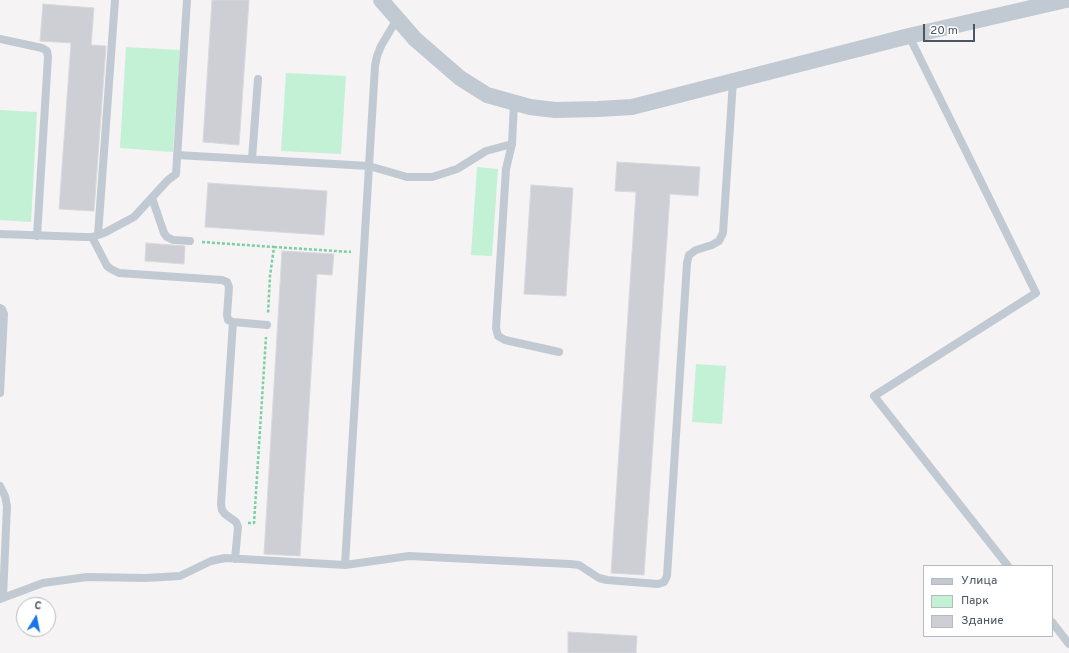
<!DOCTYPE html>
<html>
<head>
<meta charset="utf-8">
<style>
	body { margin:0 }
	#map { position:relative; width:1069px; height:653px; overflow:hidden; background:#f5f3f3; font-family:Overpass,sans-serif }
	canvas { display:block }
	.legend { position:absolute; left:923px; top:565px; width:130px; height:72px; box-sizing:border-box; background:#fff; border:1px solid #b7bbc0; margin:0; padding:5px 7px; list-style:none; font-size:12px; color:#4a5661 }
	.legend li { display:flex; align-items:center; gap:8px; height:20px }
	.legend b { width:20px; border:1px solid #b7bbc0 }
	.north { position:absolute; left:16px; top:597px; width:40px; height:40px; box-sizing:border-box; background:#fff; border:1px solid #b7bbc0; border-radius:50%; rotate:10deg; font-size:11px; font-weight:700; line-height:16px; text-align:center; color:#4a5661 }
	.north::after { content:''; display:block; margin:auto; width:14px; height:18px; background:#1a73e8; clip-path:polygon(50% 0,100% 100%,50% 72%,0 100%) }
	.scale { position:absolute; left:923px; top:24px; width:52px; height:18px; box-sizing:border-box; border:2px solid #4a5661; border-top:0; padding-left:5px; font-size:12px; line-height:14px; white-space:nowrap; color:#4a5661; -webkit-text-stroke:3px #fff; paint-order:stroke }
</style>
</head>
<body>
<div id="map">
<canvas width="1069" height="653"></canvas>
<ul class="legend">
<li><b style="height:5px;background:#c1cad2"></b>Улица</li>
<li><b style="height:11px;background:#c3f1d5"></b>Парк</li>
<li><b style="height:11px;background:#cdcfd5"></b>Здание</li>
</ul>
<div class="north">С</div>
<div class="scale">20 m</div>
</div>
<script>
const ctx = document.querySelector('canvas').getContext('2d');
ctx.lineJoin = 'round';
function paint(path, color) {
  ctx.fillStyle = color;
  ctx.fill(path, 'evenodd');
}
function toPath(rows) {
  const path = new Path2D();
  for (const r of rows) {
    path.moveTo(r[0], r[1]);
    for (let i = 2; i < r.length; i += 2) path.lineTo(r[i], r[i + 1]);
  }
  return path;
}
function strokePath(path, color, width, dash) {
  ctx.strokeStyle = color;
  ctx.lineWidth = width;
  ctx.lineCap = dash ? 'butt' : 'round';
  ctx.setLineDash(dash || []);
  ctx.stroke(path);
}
paint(toPath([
	[126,47,180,50,173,152,120,148],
	[286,73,346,76,341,154,281,151],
	[0,110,37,112,31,222,0,220],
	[477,167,498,169,492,256,471,255],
	[696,364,726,366,722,424,692,422]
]), '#c3f1d5');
const building = toPath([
	[212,0,249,0,239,145,203,142,212,0],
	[43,4,94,8,91,45,106,46,94,211,59,209,71,43,40,41,43,4],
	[617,162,700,167,698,196,670,194,644,575,611,573,636,192,615,191,617,162],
	[208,183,327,191,324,235,205,227,208,183],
	[531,185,573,188,566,296,524,294,531,185],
	[146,243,185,246,184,264,145,261,146,243],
	[282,251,334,254,332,275,317,274,300,556,264,554,282,251],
	[568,632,637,636,636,653,568,653,568,632]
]);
paint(building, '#cdcfd5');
strokePath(building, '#d7d9de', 1);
strokePath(toPath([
	[202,242,274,247,270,276,268,314],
	[274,247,351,252],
	[248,523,254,523,266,337]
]), '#7ad0a6', 2.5, [3, 2]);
strokePath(toPath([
	[909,36,1036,293,874,396,1008,566],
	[0,39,42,48,47,51,48,57,37,236],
	[514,103,512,144,506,169,496,328,498,336,505,340,559,352],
	[177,155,369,166,407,177,432,177,457,169,486,151,512,144],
	[252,159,258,79],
	[152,198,164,233,167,237,173,240,190,241],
	[0,234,84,237,92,237,104,233,134,217,168,180,176,174,187,0],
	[98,235,115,0],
	[92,237,107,266,111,269,119,273,222,280,227,282,229,287,227,315,228,320,233,322,267,325],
	[0,308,2,309,4,314,0,393],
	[233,322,221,504,222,510,225,514,236,522,238,527,235,559],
	[0,486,5,496,7,506,3,597],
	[345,565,375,66,377,56,381,46,397,19],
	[0,599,43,583,87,577,145,578,180,576,211,561,225,558,345,565,409,556,570,564,579,565,599,578,607,580,658,584,664,582,667,576,687,263,689,255,696,250,712,245,719,241,723,233,733,81],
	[1052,622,1069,644]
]), '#c1cad2', 8);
strokePath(toPath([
	[381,0,415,39,460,78,487,95,530,107,555,110,598,109,632,107,909,36,1066,0]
]), '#c1cad2', 16);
</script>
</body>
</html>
